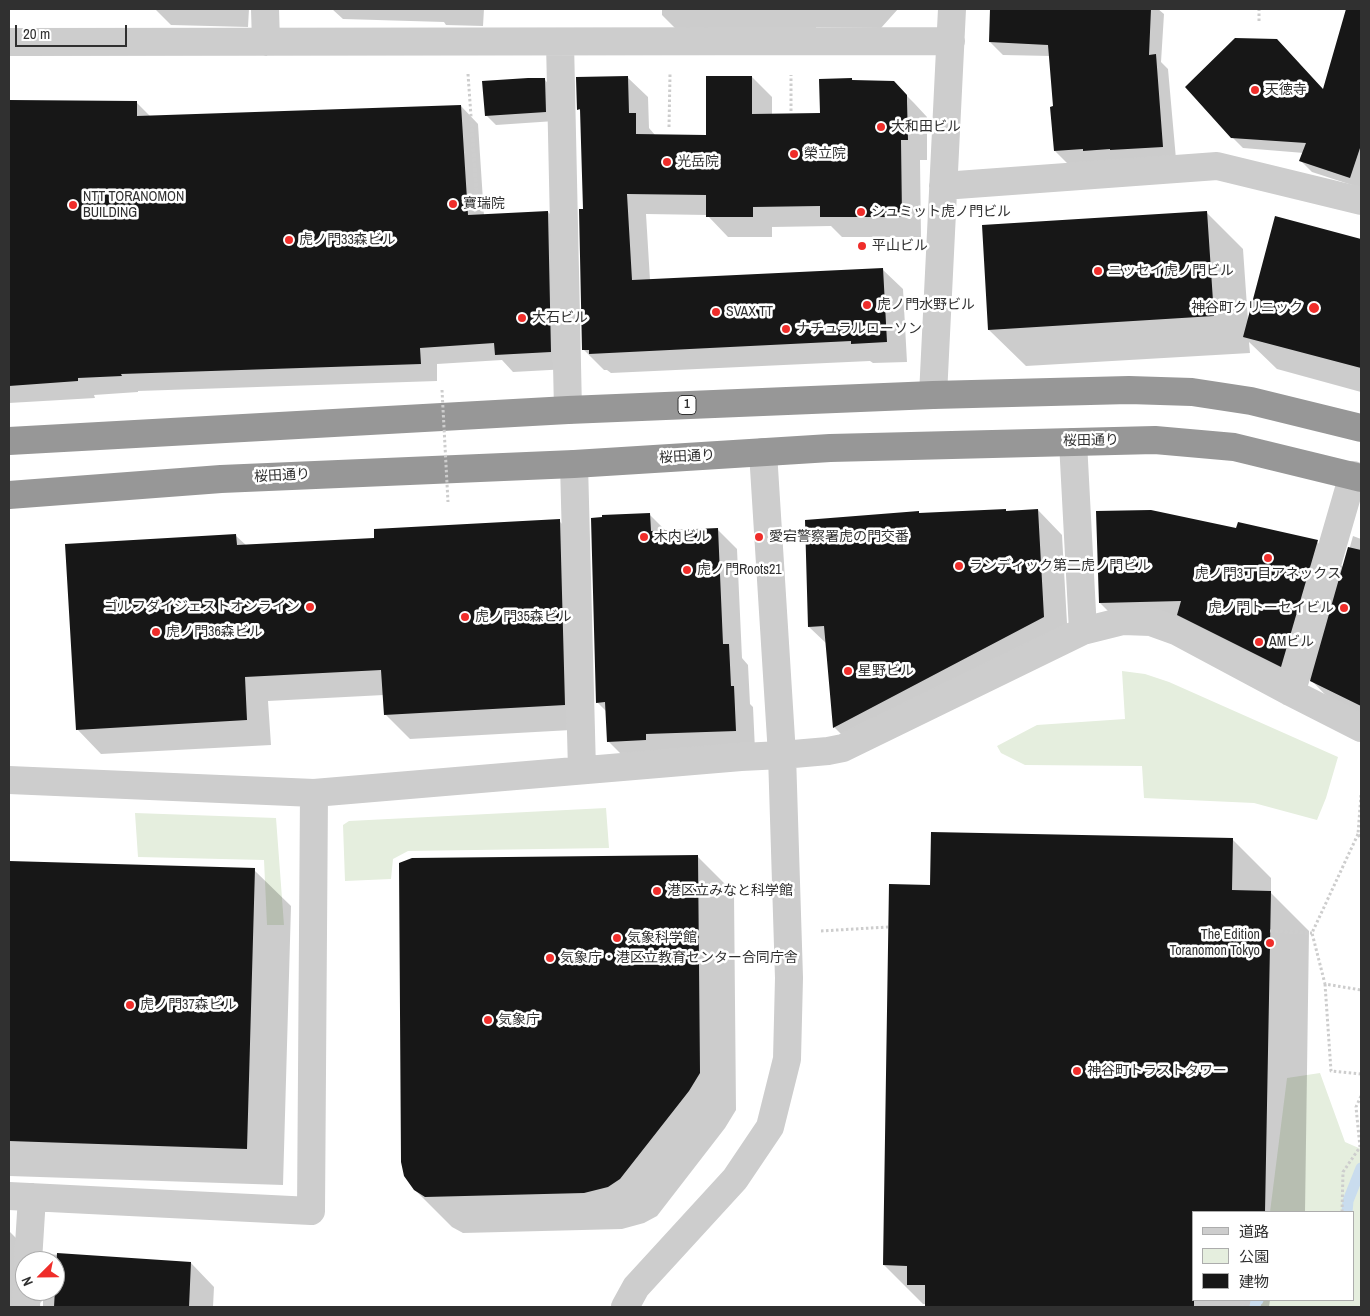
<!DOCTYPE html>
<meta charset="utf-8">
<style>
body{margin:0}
#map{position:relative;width:1370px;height:1316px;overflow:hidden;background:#fff;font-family:"Archivo Narrow","Noto Sans JP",sans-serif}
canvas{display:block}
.frame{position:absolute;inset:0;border:10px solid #303030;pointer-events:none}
.legend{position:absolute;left:1192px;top:1211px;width:162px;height:90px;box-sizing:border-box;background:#fff;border:1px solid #acacac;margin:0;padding:6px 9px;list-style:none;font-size:15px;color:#303030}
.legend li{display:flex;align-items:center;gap:10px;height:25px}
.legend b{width:25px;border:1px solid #acacac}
.north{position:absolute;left:15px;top:1251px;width:50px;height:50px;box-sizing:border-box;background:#fff;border:1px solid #acacac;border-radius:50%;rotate:247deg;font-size:14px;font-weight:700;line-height:20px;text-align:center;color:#303030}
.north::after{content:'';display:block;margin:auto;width:18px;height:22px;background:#ef2d2a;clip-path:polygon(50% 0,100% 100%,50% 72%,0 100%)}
.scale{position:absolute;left:15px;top:25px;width:112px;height:22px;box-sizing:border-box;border:2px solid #303030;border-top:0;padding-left:6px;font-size:15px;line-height:18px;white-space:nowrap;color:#303030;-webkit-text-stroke:4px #fff;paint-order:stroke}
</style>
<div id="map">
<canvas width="1370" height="1316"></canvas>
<div class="frame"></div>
<ul class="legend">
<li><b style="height:6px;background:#cdcdcd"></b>道路</li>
<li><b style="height:14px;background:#e5eede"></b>公園</li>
<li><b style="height:14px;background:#171717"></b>建物</li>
</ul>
<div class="north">N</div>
<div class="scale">20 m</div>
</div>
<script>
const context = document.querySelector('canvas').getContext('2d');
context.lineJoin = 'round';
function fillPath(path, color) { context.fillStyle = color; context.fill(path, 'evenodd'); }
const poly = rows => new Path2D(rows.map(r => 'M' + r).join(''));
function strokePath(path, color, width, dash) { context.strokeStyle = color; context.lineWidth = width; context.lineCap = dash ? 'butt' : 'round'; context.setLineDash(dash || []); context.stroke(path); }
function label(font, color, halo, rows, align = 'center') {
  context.font = font + ' "Archivo Narrow","Noto Sans JP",sans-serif'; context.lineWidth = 5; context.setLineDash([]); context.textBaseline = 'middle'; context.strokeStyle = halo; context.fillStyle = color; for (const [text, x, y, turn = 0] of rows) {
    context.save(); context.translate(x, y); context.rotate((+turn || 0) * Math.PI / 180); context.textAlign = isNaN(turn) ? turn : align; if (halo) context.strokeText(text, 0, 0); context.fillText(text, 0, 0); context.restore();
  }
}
const green = poly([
 [1122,671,1145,674,1169,682,1338,757,1326,798,1317,820,1254,803,1144,798,1142,766,1025,765,1001,753,997,746,1037,725,1125,719],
 [606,808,609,848,408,851,393,859,391,879,345,881,343,825,349,821],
 [135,813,276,818,284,925,267,925,264,860,138,857],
 [1320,1073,1345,1142,1361,1149,1361,1307,1258,1307,1259,1300,1354,1300,1354,1212,1270,1212,1287,1078]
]);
const shadow = poly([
 [155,9,249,9,248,27,171,25],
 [332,9,484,9,483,26,446,25,444,22,343,19],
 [662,9,898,9,881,28,816,27,816,29,677,30,662,15],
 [992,9,1158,9,1164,14,1161,62,1168,69,1176,159,1068,164,1055,151,1055,108,1051,56,1003,55,990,42],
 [1347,9,1361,9,1361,188,1312,172,1301,161,1304,153,1243,148,1232,137,1324,91],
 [627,77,648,97,649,128,655,135,707,136,752,77,772,97,772,115,821,114,852,79,853,81,893,82,914,103,927,117,927,160,920,160,921,237,842,237,831,226,772,227,772,237,728,237,707,215,646,214,650,280,882,269,903,289,907,362,873,363,870,361,611,373,607,370,604,370,584,350,584,210,582,112,578,109],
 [545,80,554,90,555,121,496,125,486,115],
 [9,101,136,102,151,117,461,106,478,124,484,216,548,212,565,229,568,369,513,372,502,360,437,364,437,381,138,391,138,392,94,395,95,398,9,403],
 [1206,212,1243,249,1248,321,1276,217,1361,240,1361,392,1277,369,1249,342,1250,353,1026,366,989,330],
 [1038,510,1062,535,1068,641,858,751,834,727,827,644,809,627,918,512,920,514],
 [650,515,667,532,717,529,737,549,742,658,748,665,750,704,753,707,755,750,628,761,608,741,607,712,597,702],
 [559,521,584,545,589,729,410,739,385,714,384,695,268,701,271,745,101,754,77,729,236,536,246,545,375,539],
 [1237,530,1317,542,1344,568,1353,536,1361,539,1361,721,1342,712,1310,679,1306,692,1204,640,1125,628,1100,603],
 [1232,839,1271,878,1271,893,1309,931,1305,1212,1194,1212,1194,1300,1270,1300,1269,1307,926,1307,926,1304,923,1304,884,1265,931,886],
 [698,857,734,893,736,1110,725,1128,657,1216,644,1223,622,1229,463,1233,452,1227,415,1190],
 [9,862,254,870,291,906,283,1185,9,1176],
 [9,1231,29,1251,25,1261,25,1291,38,1291,44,1296,44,1291,55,1291,55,1261,44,1261,45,1254,191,1263,214,1287,213,1307,43,1307,43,1300,36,1307,9,1307]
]);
const stream = poly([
 [1347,1212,1348,1201,1361,1168],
 [1255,1307,1256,1301,1258,1300]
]);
const building = poly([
 [990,9,1151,9,1149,55,1156,54,1163,147,1110,150,1110,149,1083,151,1083,149,1054,151,1050,107,1053,106,1048,45,989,42],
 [1346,9,1361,9,1361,145,1350,178,1299,161,1306,143,1231,138,1185,87,1235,38,1277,39,1323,89],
 [628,76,629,113,636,113,636,134,706,135,706,76,752,76,752,114,820,113,819,79,852,78,852,80,894,81,907,95,907,101,908,140,901,140,902,217,820,217,820,206,753,207,753,217,706,217,706,195,627,194,632,280,883,268,887,342,851,344,851,341,589,354,589,350,582,350,579,209,583,209,580,109,577,110,576,77],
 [528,78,545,78,546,112,485,116,482,81],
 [9,100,137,101,137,116,461,105,468,215,548,211,551,352,495,355,494,343,420,348,421,364,121,374,122,376,78,378,78,381,9,386],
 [1207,211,1214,316,988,330,982,225],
 [1275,216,1361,239,1361,368,1243,337],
 [1006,509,1006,511,1038,509,1044,617,833,728,824,626,808,627,805,520,919,511,919,513],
 [1151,510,1236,528,1238,522,1318,540,1281,667,1177,615,1181,601,1099,603,1096,511],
 [650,513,651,531,718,528,723,644,729,644,731,686,734,686,736,731,646,734,646,740,607,742,605,702,596,703,591,518,602,517,602,515],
 [560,519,565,705,384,715,381,670,245,677,247,720,76,730,65,544,236,534,237,545,374,538,374,529],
 [1348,547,1361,550,1361,706,1310,681],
 [931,832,1233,838,1232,890,1271,891,1265,1212,1194,1212,1194,1307,925,1307,925,1285,907,1285,907,1266,883,1265,889,884,930,885],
 [698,855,700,1073,689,1091,620,1179,608,1187,584,1193,425,1197,414,1190,404,1176,401,1162,399,863,412,858],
 [9,861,255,868,247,1149,9,1141],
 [57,1253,191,1262,189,1307,54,1307]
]);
const path = poly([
 [1259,21,1259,9],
 [468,74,477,201],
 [791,111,791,75],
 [669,127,670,74],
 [1361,795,1358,834,1361,839],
 [1358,834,1312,933,1325,984,1361,990],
 [821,931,888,927],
 [1270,931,1312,933],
 [1325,984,1331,1071,1361,1074],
 [1342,1212,1343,1172,1360,1147,1356,1107,1361,1096],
 [1242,1307,1243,1300]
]);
const minor = poly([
 [265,9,266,42],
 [9,42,951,41],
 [560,42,568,410],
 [943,186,1217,166,1361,201],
 [933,395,952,9],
 [1073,442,1083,631],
 [574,464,582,770],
 [1290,692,1353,475],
 [9,780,314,793,741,757,782,755,828,751,843,748,1083,631,1123,621,1151,622,1176,631,1290,692,1361,728],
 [9,1196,311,1211,314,793],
 [28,1261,32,1197],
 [26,1307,27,1291],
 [625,1307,636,1287,735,1179,770,1127,787,1059,789,978,782,755,763,452]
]);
const highway = poly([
 [9,441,568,410,933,395,1129,390,1192,392,1251,401,1361,428],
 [9,495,221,479,574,464,830,448,1155,440,1234,447,1361,478]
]);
const pathBridge = poly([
 [442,390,448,502]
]);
const markers = [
 [1255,90,5,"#ef2d2a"],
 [881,127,5,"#ef2d2a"],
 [794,154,5,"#ef2d2a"],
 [667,162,5,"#ef2d2a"],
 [453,204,5,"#ef2d2a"],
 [73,205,5,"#ef2d2a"],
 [861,212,5,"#ef2d2a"],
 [289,240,5,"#ef2d2a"],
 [862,246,5,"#ef2d2a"],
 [1098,271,5,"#ef2d2a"],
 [867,305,5,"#ef2d2a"],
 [1314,308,6,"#ef2d2a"],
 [716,312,5,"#ef2d2a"],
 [522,318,5,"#ef2d2a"],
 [786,329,5,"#ef2d2a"],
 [644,537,5,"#ef2d2a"],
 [759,537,5,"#ef2d2a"],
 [1268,558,5,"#ef2d2a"],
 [959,566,5,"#ef2d2a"],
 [687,570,5,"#ef2d2a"],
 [310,607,5,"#ef2d2a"],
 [1344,608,5,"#ef2d2a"],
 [465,617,5,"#ef2d2a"],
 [156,632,5,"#ef2d2a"],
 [1259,642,5,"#ef2d2a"],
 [848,671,5,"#ef2d2a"],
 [657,891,5,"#ef2d2a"],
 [617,938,5,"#ef2d2a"],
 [1270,943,5,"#ef2d2a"],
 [550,958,5,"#ef2d2a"],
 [130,1005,5,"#ef2d2a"],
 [488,1020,5,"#ef2d2a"],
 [1077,1071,5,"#ef2d2a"]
];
const shields = [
 [687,405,18]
];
const shieldNames = [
 ["1",687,405]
];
const poiNames = [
 ["天徳寺",1265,90],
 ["大和田ビル",891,127],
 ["榮立院",804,154],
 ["光岳院",677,162],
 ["NTT TORANOMON",83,197],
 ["BUILDING",83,213],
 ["寶瑞院",463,204],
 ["シュミット虎ノ門ビル",871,212],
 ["虎ノ門33森ビル",299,240],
 ["平山ビル",872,246],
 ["ニッセイ虎ノ門ビル",1108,271],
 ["虎ノ門水野ビル",877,305],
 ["神谷町クリニック",1303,308,"right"],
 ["SVAX TT",726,312],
 ["大石ビル",532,318],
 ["ナチュラルローソン",796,329],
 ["木内ビル",654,537],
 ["愛宕警察署虎の門交番",769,537],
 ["ランディック第二虎ノ門ビル",969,566],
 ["虎ノ門Roots21",697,570],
 ["虎ノ門3丁目アネックス",1268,574,"center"],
 ["ゴルフダイジェストオンライン",300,607,"right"],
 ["虎ノ門トーセイビル",1334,608,"right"],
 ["虎ノ門35森ビル",475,617],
 ["虎ノ門36森ビル",166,632],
 ["AMビル",1269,642],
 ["星野ビル",858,671],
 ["港区立みなと科学館",667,891],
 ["The Edition",1260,935,"right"],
 ["Toranomon Tokyo",1260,951,"right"],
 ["気象科学館",627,938],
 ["気象庁・港区立教育センター合同庁舎",560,958],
 ["虎ノ門37森ビル",140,1005],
 ["気象庁",498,1020],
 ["神谷町トラストタワー",1087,1071]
];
const streetNames = [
 ["桜田通り",1091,441,-1],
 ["桜田通り",687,457,-3],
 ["桜田通り",282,476,-3]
];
fillPath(green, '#e5eede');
fillPath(shadow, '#0003');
strokePath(stream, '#c9dcee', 11);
fillPath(building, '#171717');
strokePath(path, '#cdcdcd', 3, [2.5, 2.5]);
strokePath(minor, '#cdcdcd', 28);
strokePath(highway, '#979797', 28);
strokePath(pathBridge, '#cdcdcd', 3, [2.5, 2.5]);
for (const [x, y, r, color] of markers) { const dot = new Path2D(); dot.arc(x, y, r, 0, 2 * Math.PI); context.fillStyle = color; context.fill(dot); strokePath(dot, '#fff', 2); }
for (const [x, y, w] of shields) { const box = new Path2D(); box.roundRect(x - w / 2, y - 9.5, w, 19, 4); context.fillStyle = '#fff'; context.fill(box); strokePath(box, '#303030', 1); }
label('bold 12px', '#303030', null, shieldNames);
label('14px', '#303030', '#fff', poiNames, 'left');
label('14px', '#303030', '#fff', streetNames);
</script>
